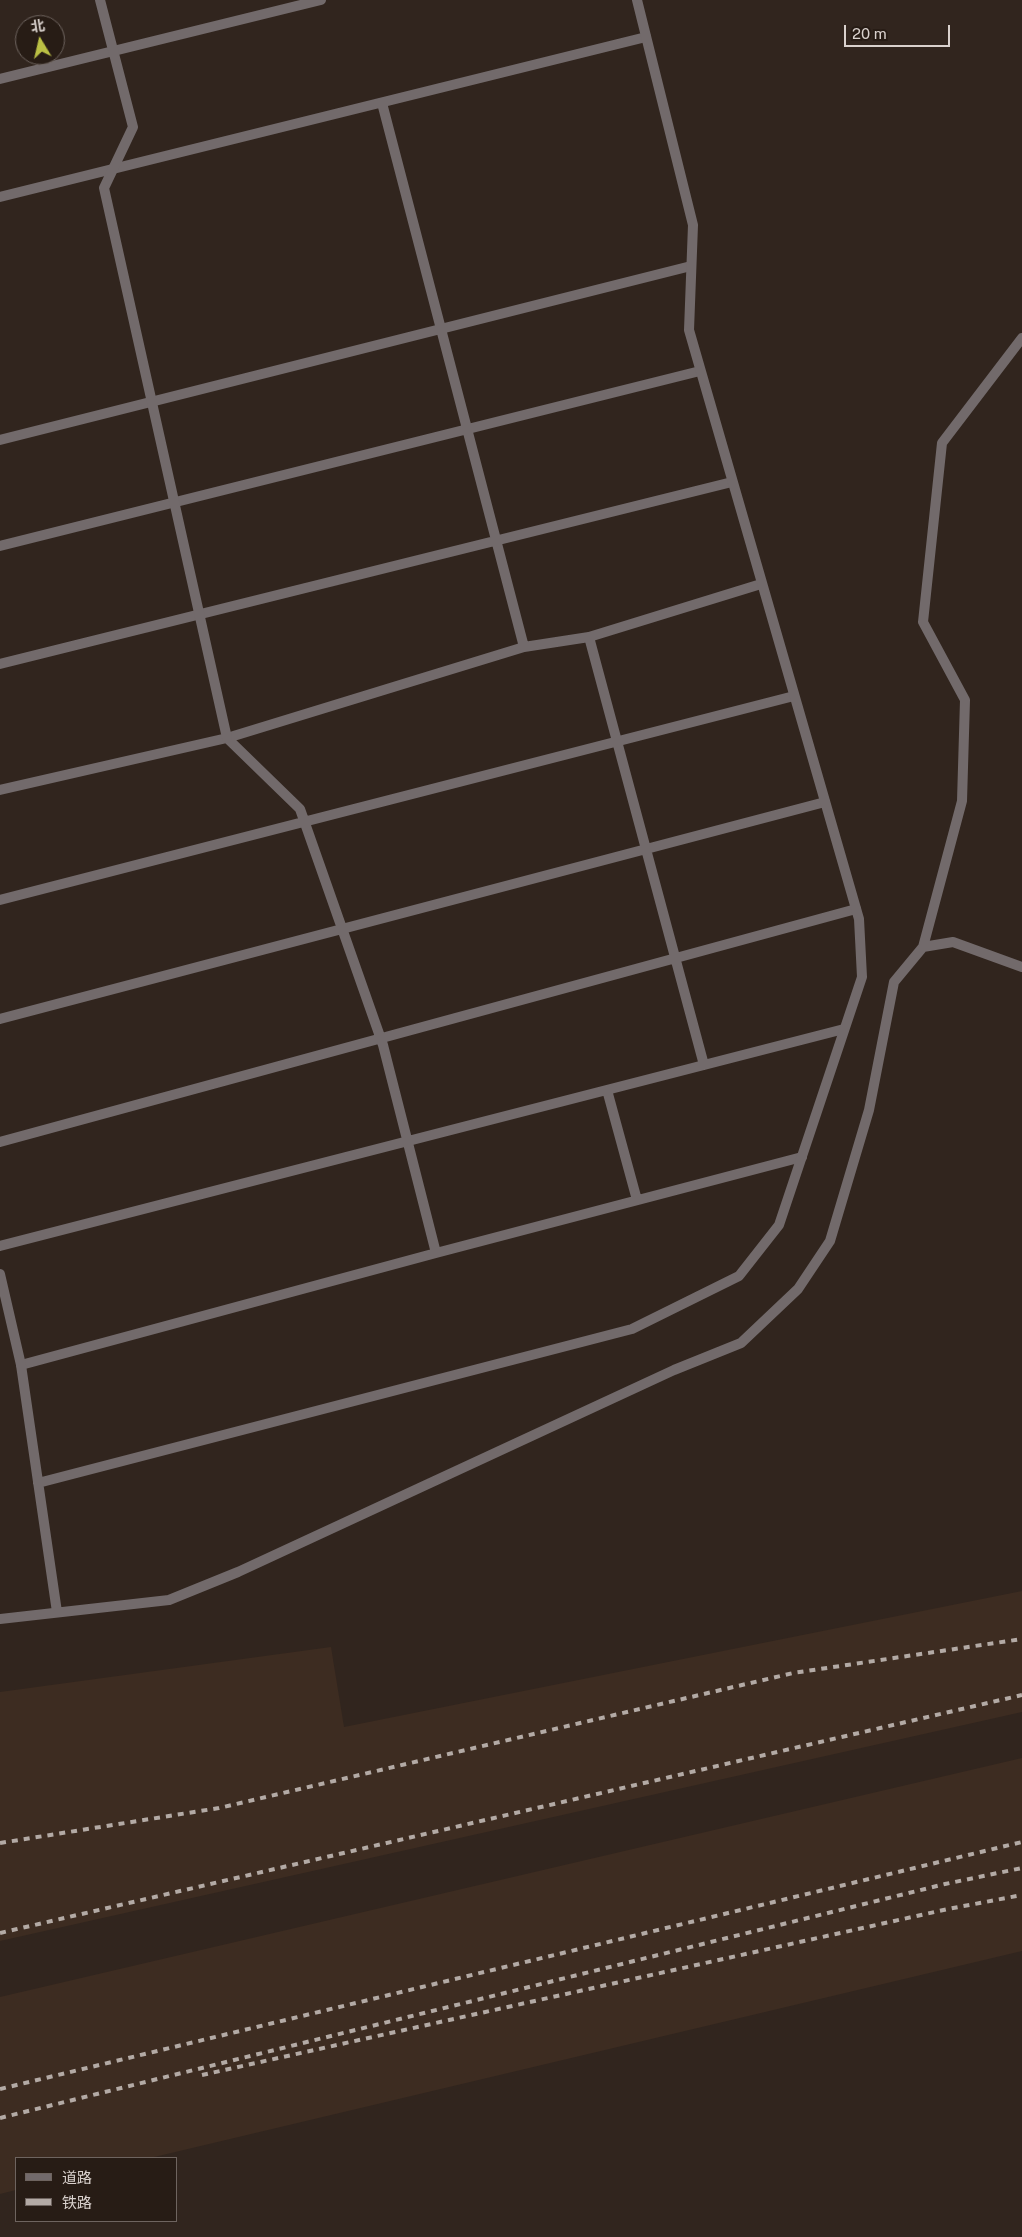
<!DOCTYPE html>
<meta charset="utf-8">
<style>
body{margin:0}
#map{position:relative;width:1022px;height:2237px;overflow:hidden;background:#31251e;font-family:"Public Sans","Noto Sans SC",sans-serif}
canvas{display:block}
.legend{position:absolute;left:15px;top:2157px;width:162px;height:65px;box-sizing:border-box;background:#271c15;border:1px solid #6e645f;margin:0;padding:6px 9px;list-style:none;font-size:15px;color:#d9d1cd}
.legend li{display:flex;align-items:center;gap:10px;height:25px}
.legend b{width:25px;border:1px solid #6e645f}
.north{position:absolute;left:15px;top:15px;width:50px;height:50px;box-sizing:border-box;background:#271c15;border:1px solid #6e645f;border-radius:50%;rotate:351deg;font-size:14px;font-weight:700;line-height:20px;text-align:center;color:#d9d1cd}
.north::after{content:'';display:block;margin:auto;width:18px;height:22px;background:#bbc044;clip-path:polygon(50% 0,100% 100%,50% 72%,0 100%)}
.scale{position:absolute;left:844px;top:25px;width:106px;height:22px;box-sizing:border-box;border:2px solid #d9d1cd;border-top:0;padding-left:6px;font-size:15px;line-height:18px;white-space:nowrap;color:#d9d1cd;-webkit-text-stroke:4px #271c15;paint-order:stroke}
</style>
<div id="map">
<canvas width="1022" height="2237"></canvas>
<ul class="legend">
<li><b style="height:6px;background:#726a6b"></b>道路</li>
<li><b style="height:6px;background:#b3aaa5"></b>铁路</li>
</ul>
<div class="north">北</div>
<div class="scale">20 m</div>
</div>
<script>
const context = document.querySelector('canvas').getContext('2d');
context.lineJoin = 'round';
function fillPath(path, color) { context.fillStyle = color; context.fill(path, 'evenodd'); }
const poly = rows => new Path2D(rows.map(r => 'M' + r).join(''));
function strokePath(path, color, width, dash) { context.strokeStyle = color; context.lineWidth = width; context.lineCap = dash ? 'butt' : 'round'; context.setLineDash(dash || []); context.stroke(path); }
const built = poly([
 [1022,1591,1022,1712,0,1941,0,1692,331,1647,344,1727],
 [1022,1758,1022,1951,150,2158,16,2158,16,2190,0,2194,0,1997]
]);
const service = poly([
 [0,79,321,0],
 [0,197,646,37],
 [0,440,691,266],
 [0,546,700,371],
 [589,637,704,1065],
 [524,647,589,637,761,584],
 [0,664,732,482],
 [0,790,227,738,524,647,382,103],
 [0,900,794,696],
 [0,1019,825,802],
 [607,1090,637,1200],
 [0,1142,856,909],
 [0,1246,844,1029],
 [436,1253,802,1157],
 [21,1365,436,1253,383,1045,300,809,227,738]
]);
const minor = poly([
 [100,0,133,127,104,188,227,738],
 [923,947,962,801,965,700,923,622,942,443,1022,338],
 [0,1274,21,1365,57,1612],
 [38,1483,632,1329,739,1276,779,1225,862,977,859,919,689,330,693,225,637,0],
 [0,1619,169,1600,238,1572,674,1370,741,1343,798,1289,830,1241,869,1110,894,982,923,947,953,942,1022,967]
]);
const rail = poly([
 [0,1843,219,1808,793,1673,1022,1639],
 [0,1933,1022,1695],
 [202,2075,948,1909,1022,1895],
 [0,2089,1022,1842],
 [0,2118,945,1884,1022,1868]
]);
fillPath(built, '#3d2c21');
strokePath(service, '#726a6b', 10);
strokePath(minor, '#726a6b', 10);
strokePath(rail, '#b3aaa5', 4, [6, 6]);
</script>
